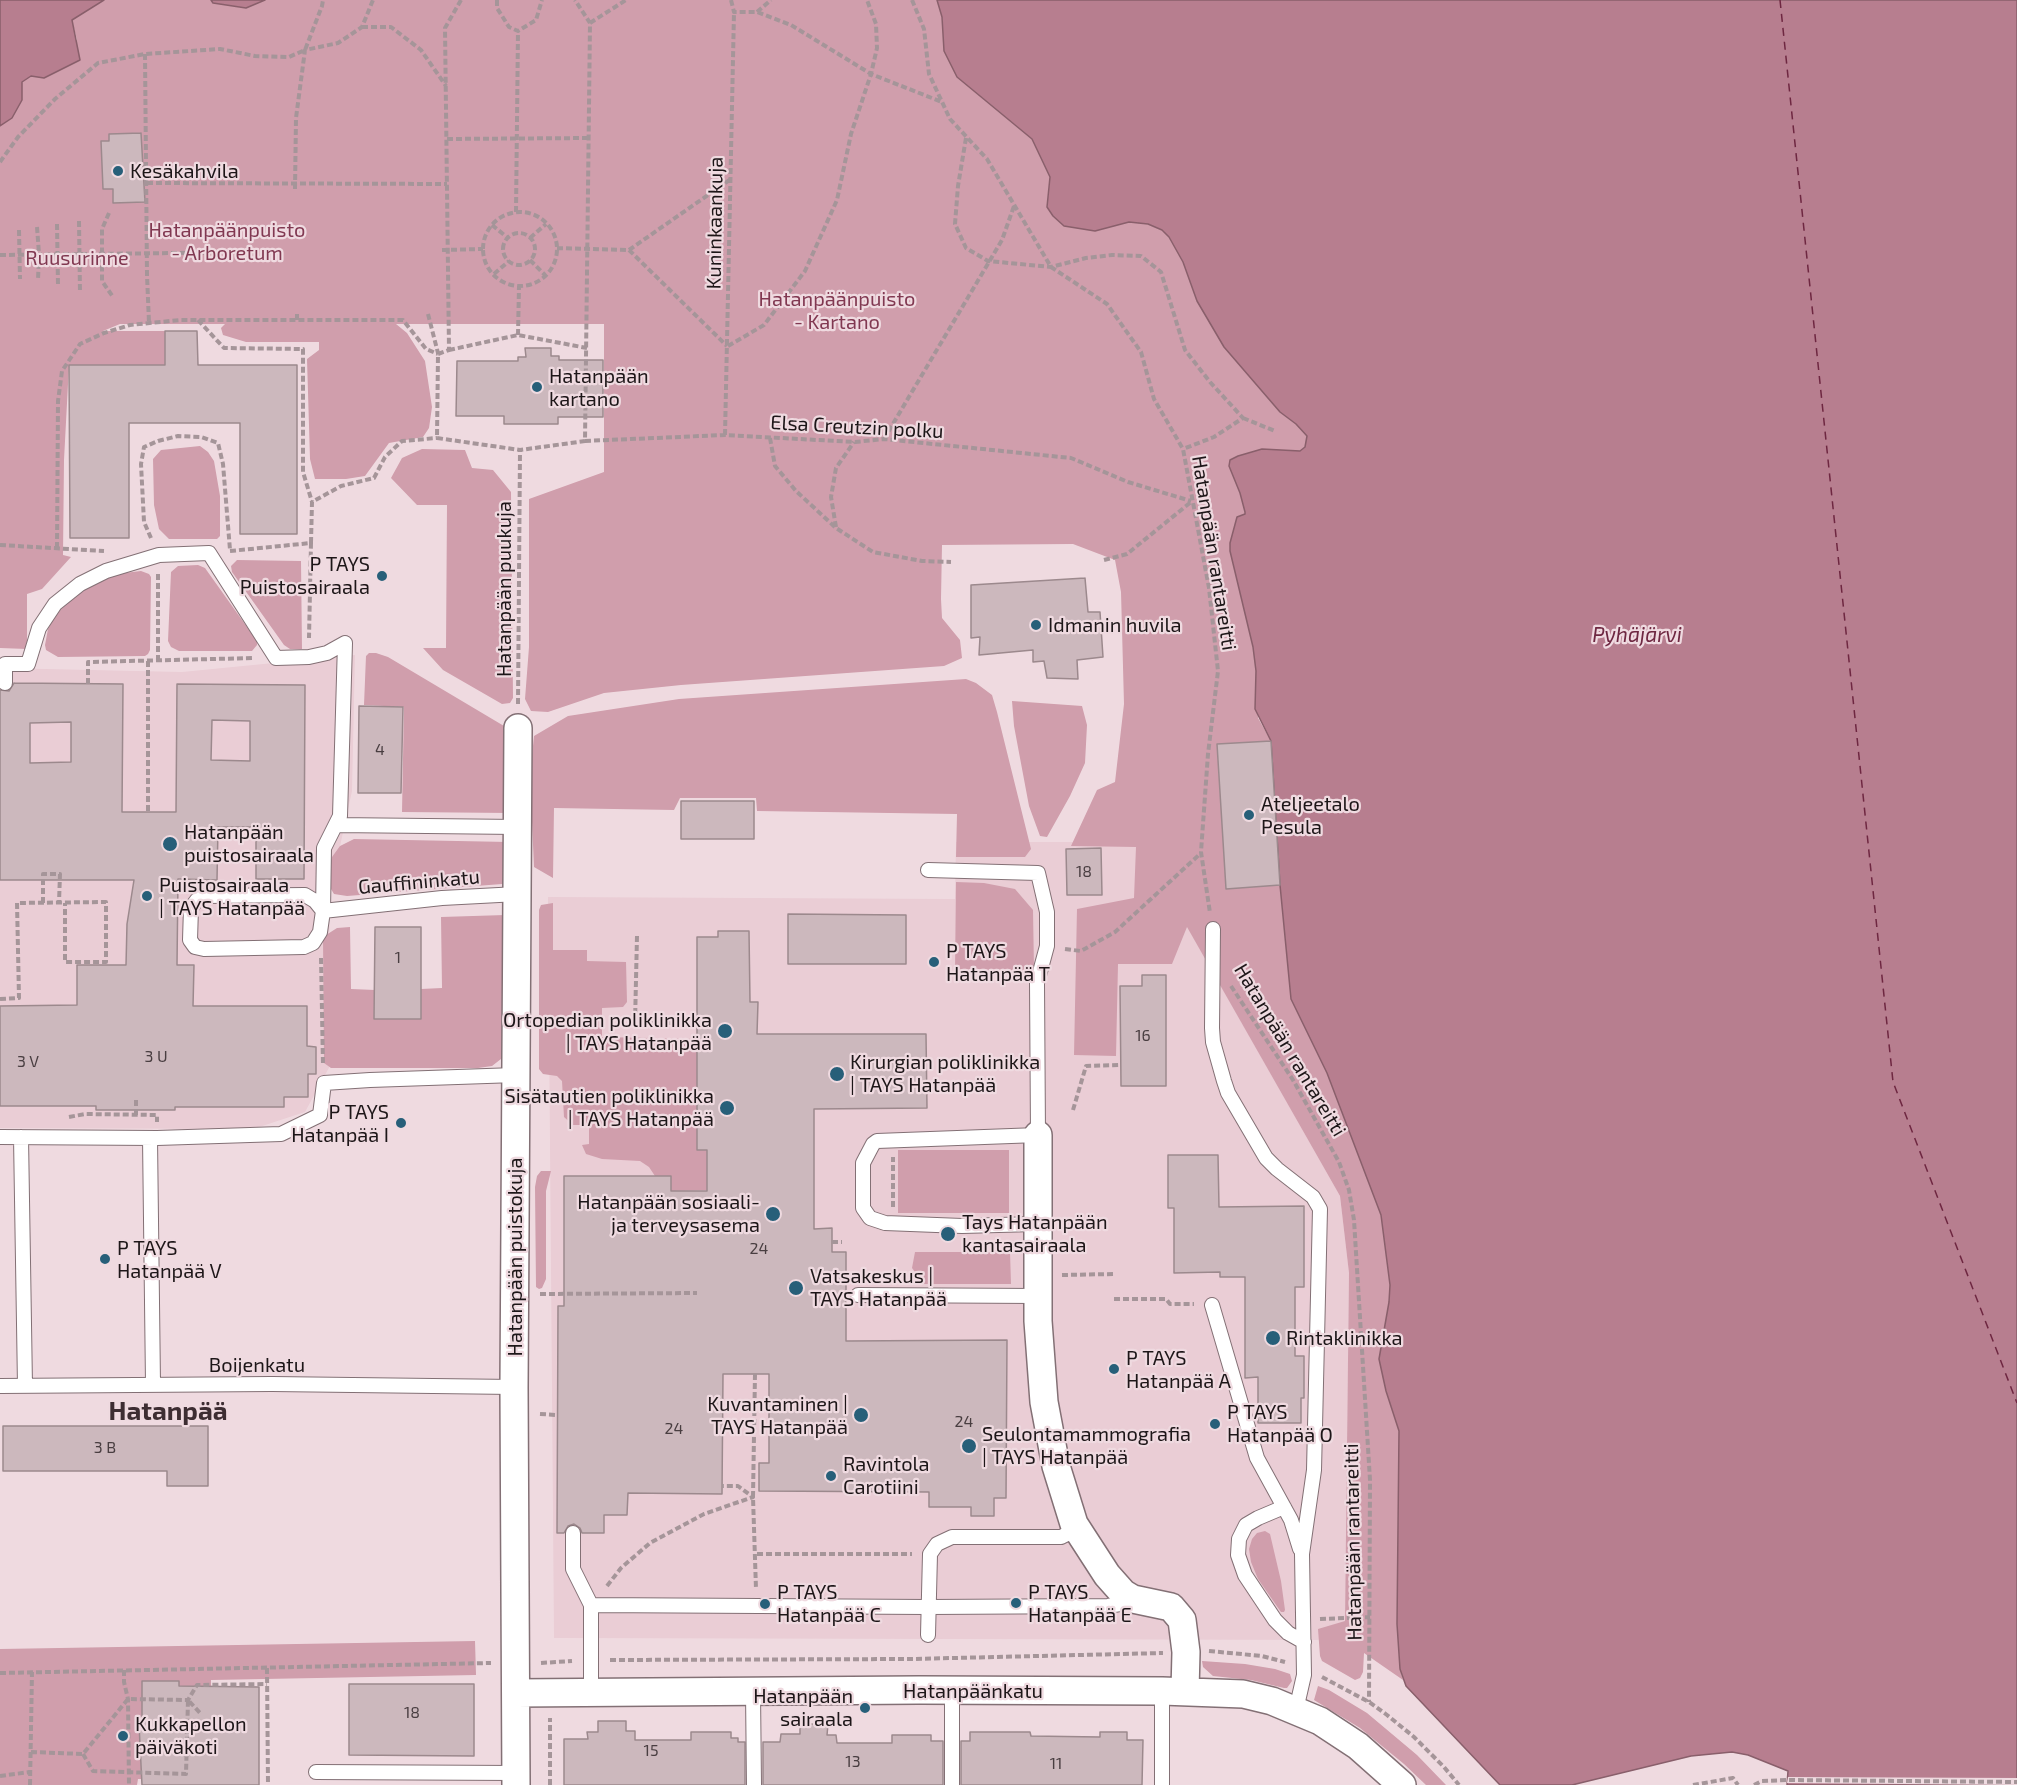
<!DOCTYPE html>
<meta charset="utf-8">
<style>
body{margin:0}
canvas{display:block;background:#efdae0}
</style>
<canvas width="2017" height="1785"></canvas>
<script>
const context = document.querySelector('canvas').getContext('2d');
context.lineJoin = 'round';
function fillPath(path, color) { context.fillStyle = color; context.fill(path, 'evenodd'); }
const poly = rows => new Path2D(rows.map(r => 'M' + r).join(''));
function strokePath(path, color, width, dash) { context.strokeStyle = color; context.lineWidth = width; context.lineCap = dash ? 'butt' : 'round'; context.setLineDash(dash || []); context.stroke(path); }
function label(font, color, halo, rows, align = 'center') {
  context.font = font + ' "Exo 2",sans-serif'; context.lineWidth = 4.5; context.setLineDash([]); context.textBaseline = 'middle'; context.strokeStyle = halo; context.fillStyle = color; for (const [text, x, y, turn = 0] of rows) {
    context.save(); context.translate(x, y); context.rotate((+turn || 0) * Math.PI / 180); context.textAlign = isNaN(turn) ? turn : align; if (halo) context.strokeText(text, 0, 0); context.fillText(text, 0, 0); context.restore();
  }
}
const built = poly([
 [355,655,352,791,329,897,331,1064,305,1112,253,1129,0,1128,0,668,182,672],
 [956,842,1172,842,1175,905,1340,1196,1349,1273,1345,1640,554,1638,548,897,955,899]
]);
const green = poly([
 [104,0,211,0,213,3,245,8,265,0,937,0,942,17,945,51,957,77,1032,139,1050,177,1047,207,1081,228,1095,231,1129,222,1148,224,1162,230,1169,237,1183,262,1197,301,1224,347,1280,412,1296,424,1307,436,1305,447,1300,451,1229,466,1240,493,1245,512,1245,514,1239,516,1230,543,1230,551,1253,647,1256,671,1258,718,1271,741,1280,885,1291,999,1327,1073,1381,1215,1390,1285,1389,1302,1379,1359,1386,1391,1399,1431,1400,1446,1397,1585,1400,1669,1403,1680,1364,1653,1363,1672,1360,1678,1355,1680,1322,1661,1320,1656,1318,1629,1345,1621,1349,1273,1340,1196,1187,927,1172,964,1118,964,1116,1056,1074,1055,1077,909,1134,898,1136,847,1071,846,1097,790,1115,782,1124,704,1121,592,1115,560,1073,544,942,545,941,599,942,618,960,640,962,658,944,666,681,685,604,693,548,712,531,711,525,699,529,647,529,499,604,472,604,324,396,324,407,333,425,361,432,407,429,428,423,437,389,443,365,476,346,479,315,479,310,459,307,359,319,350,319,342,246,342,223,335,221,328,225,324,120,324,103,331,165,331,165,365,69,365,64,460,63,555,71,557,42,589,27,594,27,649,0,648,0,126,12,118,22,82,77,40,72,20],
 [200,446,208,452,214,461,220,496,220,536,217,539,169,539,159,529,154,505,153,459,161,450],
 [422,449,465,450,472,468,493,470,511,492,513,698,510,703,502,704,443,670,423,648,446,648,447,505,417,505,391,478,402,458],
 [237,560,301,561,302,649,290,649,284,645,232,572,231,566],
 [198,565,205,568,257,641,257,645,252,651,179,651,171,647,168,641,171,572,178,566],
 [141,571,149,574,151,577,150,650,148,654,145,656,58,657,46,650,45,645,48,629,55,615,70,601,91,585,116,574],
 [369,653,376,653,388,657,504,726,510,734,510,813,402,812,404,707,364,705,366,656],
 [966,679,976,683,992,695,997,712,1031,849,1025,857,956,857,957,814,757,811,756,798,680,798,674,810,554,808,553,878,534,867,530,776,534,736,568,716,679,699],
 [1012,701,1082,706,1087,725,1085,763,1070,796,1047,837,1040,836,1029,806,1014,726],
 [354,839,509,842,507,879,502,884,347,896,334,894,328,884,328,870,332,857,340,846],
 [956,882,984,883,1015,889,1033,910,1034,970,1023,972,955,971],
 [553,903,553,950,587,950,587,961,626,962,627,1002,623,1007,602,1008,602,1037,697,1039,697,1149,707,1150,707,1190,671,1191,655,1176,649,1167,640,1161,602,1159,586,1154,582,1145,589,1144,589,1125,573,1125,564,1117,562,1081,557,1076,543,1074,539,1069,539,910,541,905],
 [505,915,505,1052,501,1059,492,1066,478,1068,331,1068,324,1063,323,937,337,928,350,927,351,989,375,990,374,1019,420,1019,421,989,442,988,441,917],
 [898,1150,1009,1150,1009,1213,898,1213],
 [541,1171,551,1171,546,1191,546,1279,542,1288,539,1289,536,1287,535,1187,537,1176],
 [915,1252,1010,1252,1011,1284,920,1284,918,1276,912,1268],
 [1265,1531,1270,1534,1281,1581,1285,1610,1284,1612,1281,1612,1258,1579,1251,1562,1249,1549,1252,1539,1257,1533],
 [475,1641,476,1675,211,1680,211,1687,184,1780,138,1779,137,1785,0,1785,0,1649],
 [1202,1661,1245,1664,1275,1669,1290,1674,1292,1681,1287,1688,1284,1688,1251,1680,1213,1676,1203,1667],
 [1318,1686,1329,1690,1367,1713,1417,1755,1446,1785,1426,1785,1404,1764,1360,1728,1314,1700]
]);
const water = poly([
 [0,0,104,0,72,20,80,60,44,78,31,76,22,82,22,100,12,118,0,126,0,0],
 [211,0,265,0,246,8,213,3,211,0],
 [937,0,2017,0,2017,1785,1787,1785,1788,1771,1748,1755,1732,1752,1691,1756,1572,1785,1500,1785,1406,1686,1400,1669,1397,1624,1399,1431,1386,1391,1379,1359,1389,1302,1390,1285,1381,1215,1327,1073,1291,999,1280,885,1271,741,1255,709,1256,671,1253,647,1230,551,1230,543,1237,517,1245,514,1245,512,1240,493,1229,466,1230,460,1238,456,1262,449,1300,451,1305,447,1307,436,1296,424,1280,412,1224,347,1197,301,1183,262,1169,237,1162,230,1148,224,1129,222,1095,231,1064,226,1053,216,1047,207,1050,177,1032,139,957,77,944,51,942,17,937,0]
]);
const pier = poly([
 [1788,1777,2017,1778,2017,1785,1787,1783]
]);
const ferry = poly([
 [1780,0,1893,1082,2017,1403]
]);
const building = poly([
 [141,133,145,202,113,203,113,189,103,189,101,141,109,141,109,134,141,133],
 [165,331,197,331,198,365,297,365,297,534,240,534,240,423,129,423,129,538,70,538,69,365,165,365,165,331],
 [525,348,551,348,551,356,559,356,559,360,603,360,603,417,558,417,558,424,504,424,504,416,456,416,457,361,518,361,518,357,526,357,525,348],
 [1085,578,1088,612,1100,612,1103,657,1077,660,1078,679,1047,678,1044,661,1033,662,1033,650,979,655,980,637,971,638,971,585,1085,578],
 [14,683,123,684,122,812,176,812,177,684,305,685,304,879,256,879,256,827,218,827,217,880,178,879,177,965,194,965,193,1006,307,1006,307,1046,316,1047,316,1074,308,1074,308,1097,284,1097,284,1107,175,1107,175,1110,96,1110,96,1106,0,1106,0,1006,77,1005,77,965,126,965,127,924,134,880,0,880,0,690,9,691,14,683],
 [212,720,250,721,250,761,211,760,212,720],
 [71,722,71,762,30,763,30,723,71,722],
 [359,706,403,707,401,793,358,793,359,706],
 [1271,741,1280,885,1226,889,1217,744,1271,741],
 [681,801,754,801,754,839,681,839,681,801],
 [1101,848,1102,895,1067,895,1066,849,1101,848],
 [788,914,906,915,906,964,788,964,788,914],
 [375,927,421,927,421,1019,374,1019,375,927],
 [718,931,749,931,750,1002,758,1002,757,1034,926,1034,927,1108,814,1109,814,1229,832,1228,832,1252,846,1252,846,1341,1007,1340,1006,1498,994,1498,994,1516,971,1516,971,1507,929,1507,929,1492,759,1491,759,1463,769,1463,769,1374,723,1374,722,1494,628,1493,627,1515,604,1515,604,1533,582,1533,580,1528,574,1524,568,1526,564,1533,557,1533,558,1306,564,1306,564,1176,671,1176,671,1191,707,1191,707,1150,697,1150,697,937,718,937,718,931],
 [1142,975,1166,975,1166,1086,1121,1086,1120,986,1142,986,1142,975],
 [1168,1155,1218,1155,1219,1207,1304,1206,1304,1287,1295,1287,1295,1356,1304,1356,1304,1398,1301,1398,1301,1423,1258,1423,1258,1377,1245,1378,1245,1277,1220,1277,1220,1272,1174,1273,1174,1208,1168,1208,1168,1155],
 [3,1426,208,1426,208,1486,167,1486,167,1471,3,1471,3,1426],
 [142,1681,179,1681,179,1686,259,1687,259,1785,142,1785,139,1724,142,1724,142,1681],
 [349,1684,474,1684,474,1756,349,1755,349,1684],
 [598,1721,626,1721,626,1731,635,1731,635,1740,691,1740,691,1732,731,1732,731,1738,738,1738,738,1742,745,1742,745,1785,564,1785,564,1739,588,1739,587,1732,598,1732,598,1721],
 [800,1724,828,1724,827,1735,836,1735,837,1743,892,1743,892,1735,931,1735,931,1741,943,1741,943,1785,763,1785,763,1742,780,1742,781,1734,800,1734,800,1724],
 [970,1732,1030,1732,1031,1736,1100,1737,1100,1732,1127,1732,1127,1740,1143,1740,1142,1785,961,1785,961,1741,970,1741,970,1732]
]);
const path = poly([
 [461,0,445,28,449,350,438,354,437,438,520,450,585,441,590,23,575,0],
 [497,0,497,8,509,27,518,31,536,20,542,0],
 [731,0,734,12,757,12,791,25,871,74,942,102],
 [912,0,924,29,929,74,950,119,987,159,1051,267,1107,304,1141,352,1154,399,1183,449,1209,588,1218,671,1208,754,1201,852,1210,913],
 [757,12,771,0],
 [590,23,626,0],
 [362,27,391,27,421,50,446,86],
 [145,54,147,275,149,323],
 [966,138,958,186,955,224,966,248,988,261,1051,267,1086,258,1112,255,1141,256,1161,272,1185,350,1210,382,1243,418,1214,437,1183,449],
 [447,139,589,138],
 [0,162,18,137,55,99,98,63,145,54,220,49,255,56,289,57,305,50,322,6,323,0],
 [147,183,447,184],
 [295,189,296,118,305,50,338,43,362,27,373,0],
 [516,212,518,31],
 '483 249a37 37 0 1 1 74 0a37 37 0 1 1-74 0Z',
 [109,213,102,229,102,281,113,297],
 [79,221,80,293],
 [57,224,58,285],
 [492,225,508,238],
 [37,227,39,254,38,280],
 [19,230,20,279],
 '503 249a16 16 0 1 1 32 0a16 16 0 1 1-32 0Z',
 [530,238,546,224],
 [557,248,629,250,727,346],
 [442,250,483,249],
 [629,250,731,179],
 [0,255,262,252],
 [530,260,545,275],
 [494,274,509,261],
 [428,314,438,353],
 [198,320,224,348,303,349,303,472,312,502],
 [297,320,297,314],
 [518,335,519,286],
 [728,346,764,325,805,271,837,200,851,134,871,74,877,48,876,24,867,0],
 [449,350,518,335,587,348],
 [1243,418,1275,431],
 [725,435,734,12],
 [770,438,775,466,796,491,836,528,873,552,922,561,951,562],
 [884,439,1002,240,1014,206],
 [585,441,725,435,855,442,884,439,1071,458,1128,482,1191,501],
 [836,527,831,497,836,468,854,442],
 [151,538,144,522,141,464,144,447,158,441,178,436,201,437,218,443,223,464,230,550],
 [311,543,312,502,341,486,374,478,385,457,402,441,437,438],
 [0,545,104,551],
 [57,548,58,401,62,371,80,344,104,333,130,325,180,320,403,320,426,349,438,354],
 [230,551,311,543,309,638],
 [1104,560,1127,554,1191,502],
 [148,661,148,812],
 [158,661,158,574],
 [88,684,88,662,254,658],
 [518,704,520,450],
 [43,903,43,874,60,874,59,903],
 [637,936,635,1023,686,1023],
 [1065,949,1081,951,1115,932,1201,853],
 [321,958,323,1065],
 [1231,986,1293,1080,1339,1162,1349,1190,1354,1220,1370,1480,1369,1702],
 [0,999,19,998,17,903,106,902,106,962,65,962,65,903],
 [1073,1110,1086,1066,1119,1065],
 [136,1115,136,1100],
 [69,1117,85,1114,157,1115,157,1122],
 [893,1207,893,1157],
 [832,1242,842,1242],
 [1062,1275,1114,1274],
 [540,1294,697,1293],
 [1114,1299,1166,1299,1170,1304,1194,1304],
 [755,1374,753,1497,756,1589],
 [540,1414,557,1415],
 [757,1554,912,1554],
 [607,1586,621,1568,650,1543,704,1514,753,1497,738,1486,722,1486],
 [1320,1619,1370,1617],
 [1209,1651,1262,1656,1285,1662],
 [610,1660,911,1659,1163,1653],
 [541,1663,572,1661],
 [267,1668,268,1785],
 [124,1670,124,1682,128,1699,129,1785],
 [0,1673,491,1663],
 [1322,1677,1369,1702,1387,1715,1414,1737,1444,1767,1459,1785],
 [31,1752,83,1754,128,1699,188,1700,197,1685,267,1684],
 [83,1754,93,1771,186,1774,188,1700,201,1714],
 [0,1776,30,1772],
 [30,1785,32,1672],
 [550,1785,550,1718],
 [1693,1785,1733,1778,1738,1785],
 [1754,1785,1762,1781,1788,1780,2017,1782]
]);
const service = poly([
 [5,683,5,664,28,664,39,628,55,604,80,584,106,571,159,555,209,553,276,658,309,657,327,653,345,643,340,816,324,848,323,911,320,932,313,943,304,947,204,949,195,947,190,940,191,908,197,900,204,896,305,895,315,901,323,911],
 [336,825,518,827],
 [928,870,1038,873,1047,912,1047,946,1037,983,1038,1135,877,1141,873,1144,863,1163,863,1208,870,1218,885,1223,962,1226,1036,1224],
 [323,911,442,898,518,894],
 [1213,929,1212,1028,1213,1042,1224,1081,1228,1093,1266,1158,1277,1169,1313,1197,1320,1209,1314,1470,1302,1554,1304,1675,1296,1710],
 [0,1137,157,1138,281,1134,320,1115,324,1083,370,1080,516,1075],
 [21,1137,25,1386],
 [150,1138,153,1384],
 [858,1295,1037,1296],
 [1212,1305,1257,1458,1291,1520,1300,1549],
 [0,1386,272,1384,514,1387],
 [1284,1507,1258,1518,1246,1525,1239,1539,1238,1555,1245,1575,1275,1620,1288,1633,1304,1642],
 [573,1533,573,1569,591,1605],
 [928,1635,930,1554,937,1544,952,1537,1061,1537,1067,1534,1074,1524],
 [952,1690,952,1785],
 [1162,1691,1162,1785],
 [753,1692,754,1785],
 [591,1694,591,1605,928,1607,1108,1606,1126,1603,1133,1599],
 [316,1772,516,1773]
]);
const minor = poly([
 [1038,1135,1038,1321,1044,1402,1056,1466,1074,1524,1107,1575,1123,1593,1133,1599,1171,1607,1182,1620,1186,1652,1185,1691],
 [516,1693,919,1690,1162,1691,1243,1694,1272,1701,1320,1721,1358,1746,1402,1785],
 [516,1785,514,1387,518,728]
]);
const markers = [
 [118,171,6,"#275f79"],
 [537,387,6,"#275f79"],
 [382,576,6,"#275f79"],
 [1036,625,6,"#275f79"],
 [1249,815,6,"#275f79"],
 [170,844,8,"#275f79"],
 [147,896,6,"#275f79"],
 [934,962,6,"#275f79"],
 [725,1031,8,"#275f79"],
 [837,1074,8,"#275f79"],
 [727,1108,8,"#275f79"],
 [401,1123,6,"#275f79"],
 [773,1214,8,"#275f79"],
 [948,1234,8,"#275f79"],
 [105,1259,6,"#275f79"],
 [796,1288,8,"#275f79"],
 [1273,1338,8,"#275f79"],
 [1114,1369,6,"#275f79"],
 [861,1415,8,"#275f79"],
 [1215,1424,6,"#275f79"],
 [969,1446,8,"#275f79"],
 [831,1476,6,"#275f79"],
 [1016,1603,6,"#275f79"],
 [765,1604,6,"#275f79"],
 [865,1708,6,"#275f79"],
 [123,1736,6,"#275f79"]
];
const numberNames = [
 ["4",380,750],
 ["18",1084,872],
 ["1",398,958],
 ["16",1143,1036],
 ["3 U",156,1057],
 ["3 V",28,1062],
 ["24",759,1249],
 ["24",964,1422],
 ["24",674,1429],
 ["3 B",105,1448],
 ["18",412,1713],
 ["15",651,1751],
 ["13",853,1762],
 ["11",1056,1764]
];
const poiNames = [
 ["Kesäkahvila",130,171],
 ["Hatanpään",549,376],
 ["kartano",549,399],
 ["P TAYS",370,564,"right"],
 ["Puistosairaala",370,587,"right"],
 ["Idmanin huvila",1048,625],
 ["Ateljeetalo",1261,804],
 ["Pesula",1261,827],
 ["Hatanpään",184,832],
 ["puistosairaala",184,855],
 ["Puistosairaala",159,885],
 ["| TAYS Hatanpää",159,908],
 ["P TAYS",946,951],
 ["Hatanpää T",946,974],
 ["Ortopedian poliklinikka",712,1020,"right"],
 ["| TAYS Hatanpää",712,1043,"right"],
 ["Kirurgian poliklinikka",850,1062],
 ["| TAYS Hatanpää",850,1085],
 ["Sisätautien poliklinikka",714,1096,"right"],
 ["| TAYS Hatanpää",714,1119,"right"],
 ["P TAYS",389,1112,"right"],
 ["Hatanpää I",389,1135,"right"],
 ["Hatanpään sosiaali-",760,1202,"right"],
 ["ja terveysasema",760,1225,"right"],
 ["Tays Hatanpään",962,1222],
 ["kantasairaala",962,1245],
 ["P TAYS",117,1248],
 ["Hatanpää V",117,1271],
 ["Vatsakeskus |",810,1276],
 ["TAYS Hatanpää",810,1299],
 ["Rintaklinikka",1286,1338],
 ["P TAYS",1126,1358],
 ["Hatanpää A",1126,1381],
 ["Kuvantaminen |",848,1404,"right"],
 ["TAYS Hatanpää",848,1427,"right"],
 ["P TAYS",1227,1412],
 ["Hatanpää O",1227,1435],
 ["Seulontamammografia",982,1434],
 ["| TAYS Hatanpää",982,1457],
 ["Ravintola",843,1464],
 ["Carotiini",843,1487],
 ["P TAYS",777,1592],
 ["Hatanpää C",777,1615],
 ["P TAYS",1028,1592],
 ["Hatanpää E",1028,1615],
 ["Hatanpään",853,1696,"right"],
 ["sairaala",853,1719,"right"],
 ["Kukkapellon",135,1724],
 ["päiväkoti",135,1747]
];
const streetNames = [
 ["Kuninkaankuja",715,223,-89],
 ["Elsa Creutzin polku",857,427,3],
 ["Hatanpään rantareitti",1214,553,81],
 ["Hatanpään puukuja",504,589,-90],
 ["Gauffininkatu",419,882,-5],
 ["Hatanpään rantareitti",1290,1050,59],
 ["Hatanpään puistokuja",515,1257,-90],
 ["Boijenkatu",257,1365],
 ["Hatanpään rantareitti",1353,1542,-91],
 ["Hatanpäänkatu",973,1691]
];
const parkNames = [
 ["Hatanpäänpuisto",227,230],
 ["- Arboretum",227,253],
 ["Ruusurinne",77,258],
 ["Hatanpäänpuisto",837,299],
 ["- Kartano",837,322]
];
const waterNames = [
 ["Pyhäjärvi",1637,635]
];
const districtNames = [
 ["Hatanpää",168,1411]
];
fillPath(built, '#eacdd5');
fillPath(green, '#d09eac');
fillPath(water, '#b77e8f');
strokePath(water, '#895f6b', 1.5);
fillPath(pier, '#efdae0');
strokePath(ferry, '#6e2741', 1.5, [8, 6]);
fillPath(building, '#ccb8bd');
strokePath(building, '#9c898d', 1.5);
strokePath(service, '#837075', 16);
strokePath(minor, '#837075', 30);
strokePath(path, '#a59599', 4, [6, 3]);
strokePath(service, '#fff', 14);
strokePath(minor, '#fff', 27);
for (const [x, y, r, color] of markers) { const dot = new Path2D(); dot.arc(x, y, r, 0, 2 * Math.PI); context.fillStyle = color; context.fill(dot); strokePath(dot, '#efdae0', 2); }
label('16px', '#493e41', null, numberNames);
label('20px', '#1d1618', '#efdae0', poiNames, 'left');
label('20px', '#1d1618', '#efdae0', streetNames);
label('20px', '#813851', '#efdae0', parkNames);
label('italic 21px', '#6e2741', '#efdae0', waterNames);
label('bold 26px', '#3d2d32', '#efdae0', districtNames);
</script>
